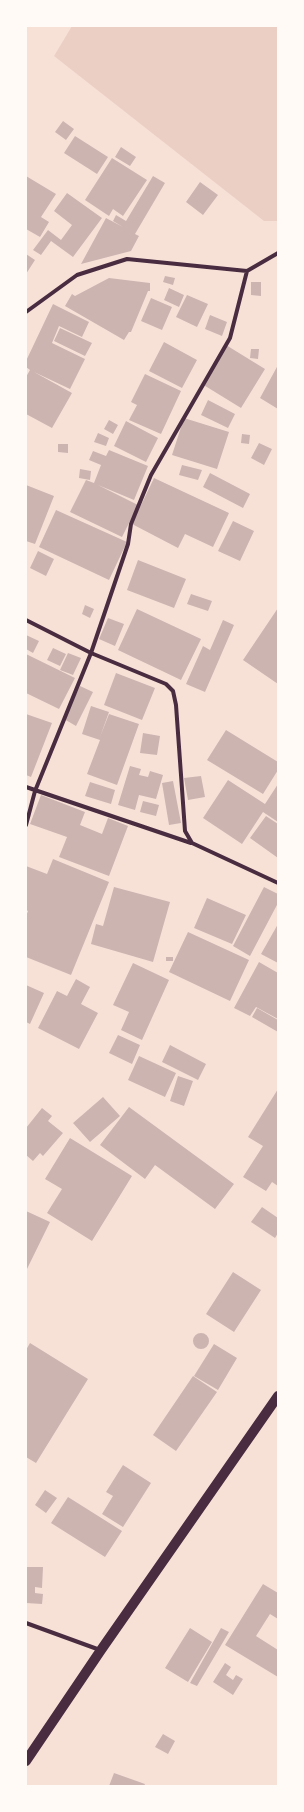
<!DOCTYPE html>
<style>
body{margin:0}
#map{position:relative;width:304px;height:1812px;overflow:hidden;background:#f7e1d7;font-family:Roboto,sans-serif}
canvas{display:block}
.frame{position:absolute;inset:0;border:27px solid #fffaf5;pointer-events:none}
</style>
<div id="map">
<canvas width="304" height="1812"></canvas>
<div class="frame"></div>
</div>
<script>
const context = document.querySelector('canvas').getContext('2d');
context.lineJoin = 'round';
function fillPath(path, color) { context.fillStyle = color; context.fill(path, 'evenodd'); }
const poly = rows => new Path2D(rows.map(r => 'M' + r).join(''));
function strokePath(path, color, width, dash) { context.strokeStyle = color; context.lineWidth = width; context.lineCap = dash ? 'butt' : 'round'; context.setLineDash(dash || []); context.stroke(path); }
const green = poly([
 [72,26,278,26,278,221,264,221,54,56]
]);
const building = poly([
 [63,121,74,129,66,140,55,132],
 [75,136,108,157,97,174,64,153],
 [121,147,136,157,130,166,115,157],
 [112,158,147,180,123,216,113,209,109,216,85,200],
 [26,176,56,194,41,217,49,222,40,237,26,229],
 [153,176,165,183,135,234,139,236,131,251,81,264,106,218,123,227,113,221,116,215,126,221],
 [200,182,218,195,203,215,186,202],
 [67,193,102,218,73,257,51,241,41,255,33,250,48,230,61,240,72,225,54,211],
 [26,254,35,260,26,274],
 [165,276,175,278,173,285,163,282],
 [109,278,150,283,150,291,148,291,131,332,129,332,124,340,65,306,72,294,75,296],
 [251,282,261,282,261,296,251,295],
 [169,288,184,295,179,307,164,300],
 [187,295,208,304,197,327,176,317],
 [151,298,172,307,162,330,141,321],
 [53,304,89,322,82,337,59,326,52,343,85,359,70,389,34,372,72,393,52,428,26,414,26,377,30,370,26,367,26,361],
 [210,315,227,322,222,336,205,329],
 [60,328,92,343,85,356,54,341],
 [164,342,197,360,182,388,149,371],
 [226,345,265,369,241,408,202,384],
 [251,349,259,349,258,359,250,358],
 [278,365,278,409,260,398],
 [145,374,181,391,161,434,129,420,137,405,131,402],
 [208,400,235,414,228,428,201,415],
 [184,418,229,432,217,469,172,455],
 [109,420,118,425,113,434,104,429],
 [126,421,158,438,146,462,114,446],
 [98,433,109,438,106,446,94,442],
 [242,434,250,435,249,444,241,443],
 [259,443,272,449,264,465,251,458],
 [58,444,68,444,68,453,58,452],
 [109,450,148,466,134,500,98,485,138,505,122,537,70,512,86,480,94,483,101,465,89,460,93,451,106,456],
 [182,465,202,470,198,480,179,475],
 [80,469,91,471,90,480,79,478],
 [210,473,250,494,243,508,203,487],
 [154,478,229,513,213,547,185,534,178,548,132,524],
 [26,485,54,496,35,544,26,541],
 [56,510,127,542,109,580,39,547],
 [233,521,254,531,240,561,218,551],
 [38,551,54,559,46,576,30,568],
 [138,560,186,579,174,608,127,590],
 [191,594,212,601,208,611,187,604],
 [85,605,94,609,90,618,82,614],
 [278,608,278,684,243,660],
 [137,609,201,639,181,680,118,650],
 [108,618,124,624,115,646,99,639],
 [223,620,234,625,205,692,186,684,203,646,210,650],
 [26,635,39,641,33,653,26,649],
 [53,648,66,654,60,666,47,660],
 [68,653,81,658,73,675,60,670],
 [26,654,75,678,59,709,26,693],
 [116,673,155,688,142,720,104,705],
 [80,686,93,692,76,726,64,719],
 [91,706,109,712,100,737,109,714,139,724,117,785,87,774,100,740,82,734],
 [26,714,52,723,31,777,26,775],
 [226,730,278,762,278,770,263,794,207,760],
 [143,733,160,736,157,755,140,753],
 [130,766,141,769,139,775,148,777,150,771,163,775,156,799,139,795,135,810,118,805],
 [201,776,205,797,188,800,184,778],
 [228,780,265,804,278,784,278,822,263,812,242,844,203,818],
 [173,781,181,823,169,825,162,783],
 [90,782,115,790,111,804,85,796],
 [41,795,85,812,80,825,102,834,108,818,128,826,109,876,59,857,67,837,30,824],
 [143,801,159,805,156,816,140,812],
 [266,816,278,824,278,858,250,838],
 [53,859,109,882,71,975,26,957,26,916,28,911,26,910,26,866,47,874],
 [114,887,170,902,153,962,91,944,96,924,103,926],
 [264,887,278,894,278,903,250,956,233,946],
 [207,898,246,915,232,944,194,928],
 [278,924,278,963,261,954],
 [188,932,249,960,230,1001,169,972],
 [166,957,173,957,173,961,166,961],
 [259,962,278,973,278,1019,256,1007,250,1016,234,1008],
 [133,963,169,980,142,1040,121,1030,129,1012,113,1005],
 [76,979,90,987,81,1004,98,1013,79,1049,38,1028,57,991,67,996],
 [26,985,44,993,30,1024,26,1022],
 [257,1008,278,1020,278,1032,252,1017],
 [118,1035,140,1045,132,1064,109,1053],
 [170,1045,206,1064,198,1080,162,1062],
 [139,1056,176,1073,165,1097,128,1080],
 [178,1076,193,1081,184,1106,170,1101],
 [278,1089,278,1186,272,1182,266,1191,243,1177,263,1146,248,1137],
 [103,1097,120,1116,90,1142,73,1123],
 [129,1107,234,1184,215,1209,155,1165,145,1179,100,1145],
 [42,1108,52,1116,48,1121,63,1133,43,1156,40,1153,33,1161,26,1155,26,1128],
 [70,1138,132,1176,92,1241,47,1213,62,1189,45,1179],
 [262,1207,278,1218,278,1233,275,1238,251,1222],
 [26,1211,50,1222,26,1271],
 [233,1272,261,1290,234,1332,206,1314],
 '193 1341a8 8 0 1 1 16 0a8 8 0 1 1-16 0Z',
 [30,1343,88,1379,36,1463,26,1457,26,1350],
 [214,1344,237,1358,218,1390,194,1376],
 [193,1376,217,1392,176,1451,153,1435],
 [123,1465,151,1483,123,1527,102,1514,113,1496,106,1492],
 [45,1490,57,1498,46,1513,35,1505],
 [68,1497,122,1531,105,1557,51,1523],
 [26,1567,43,1567,42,1588,35,1587,35,1593,43,1594,42,1604,26,1603],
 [263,1584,278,1593,278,1619,270,1614,256,1636,278,1650,278,1677,225,1645],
 [190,1628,212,1642,188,1682,165,1668],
 [221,1628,229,1632,197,1686,190,1683],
 [225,1663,231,1667,226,1675,233,1680,236,1675,243,1679,233,1695,213,1682],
 [163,1734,175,1741,168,1754,155,1747],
 [114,1773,145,1784,144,1786,109,1786]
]);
const minor = poly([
 [26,312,77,275,127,259,247,271,278,253],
 [26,620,91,653,166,684,173,691,176,705,185,831,192,843,278,883],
 [26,787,191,843],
 [26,825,35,791,91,653,128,544,131,524,151,475,230,338,247,271],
 [26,1623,100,1650]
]);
const primary = poly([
 [26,1761,101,1650,278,1396]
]);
fillPath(green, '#ebcfc5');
fillPath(building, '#ccb4b1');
strokePath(minor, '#4a2c40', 4);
strokePath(primary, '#4a2c40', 10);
</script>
